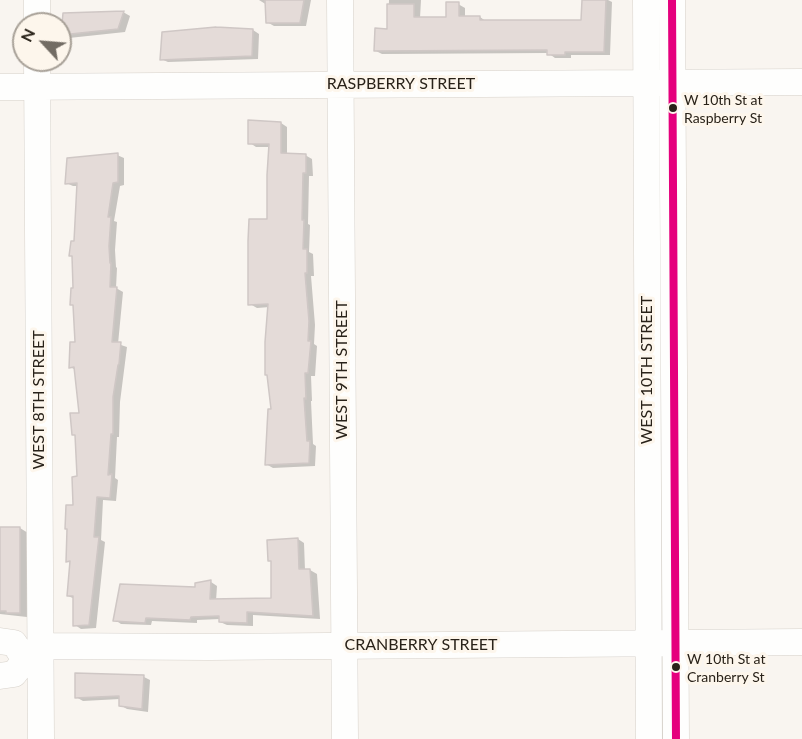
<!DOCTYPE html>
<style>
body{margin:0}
#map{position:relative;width:802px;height:739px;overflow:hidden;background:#f9f5f0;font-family:Lato,sans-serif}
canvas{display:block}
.north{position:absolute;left:12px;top:12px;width:60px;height:60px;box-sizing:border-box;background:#fdf6ec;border:2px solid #a8a198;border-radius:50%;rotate:296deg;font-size:16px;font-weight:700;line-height:24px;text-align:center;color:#292219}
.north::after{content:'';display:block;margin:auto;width:21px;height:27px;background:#726c64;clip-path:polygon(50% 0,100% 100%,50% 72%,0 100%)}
</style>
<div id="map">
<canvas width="802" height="739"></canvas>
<div class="north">N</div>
</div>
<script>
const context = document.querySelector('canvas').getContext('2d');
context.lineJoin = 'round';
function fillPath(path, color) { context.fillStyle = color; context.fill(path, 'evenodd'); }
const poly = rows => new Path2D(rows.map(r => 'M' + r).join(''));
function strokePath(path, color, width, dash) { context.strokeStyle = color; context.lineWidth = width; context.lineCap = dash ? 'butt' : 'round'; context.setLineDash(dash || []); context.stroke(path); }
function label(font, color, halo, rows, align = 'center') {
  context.font = font + ' Lato,sans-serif'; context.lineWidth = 6; context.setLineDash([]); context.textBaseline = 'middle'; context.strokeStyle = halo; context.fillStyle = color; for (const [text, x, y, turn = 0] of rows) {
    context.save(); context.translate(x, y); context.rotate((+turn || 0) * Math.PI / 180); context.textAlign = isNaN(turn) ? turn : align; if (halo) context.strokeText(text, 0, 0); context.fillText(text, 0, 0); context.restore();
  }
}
const shadow = poly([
 [259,0,311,0,306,26,274,26,267,22,267,5],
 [389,0,421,0,420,18,447,19,458,4,465,8,465,17,480,17,487,22,506,22,526,20,583,21,583,0,608,0,612,2,610,55,571,55,571,58,555,58,548,53,382,54,376,51,388,30],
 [123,12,130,16,125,32,69,38,63,34],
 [253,30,259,34,258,59,168,62,161,59],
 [281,123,287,127,287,155,305,155,312,159,313,176,309,176,308,224,310,225,309,252,313,254,314,276,311,276,315,325,314,344,317,346,315,376,311,376,312,401,311,401,313,444,316,446,315,466,273,468,266,464,273,411,270,307,257,308,250,304,269,220,271,147,256,147,250,143],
 [117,155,124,158,124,185,120,186,114,221,117,222,115,250,116,267,117,268,116,288,123,292,118,344,127,347,120,402,119,437,117,437,115,478,118,480,116,501,103,500,101,540,105,542,96,628,81,629,75,625,75,599,68,596,71,563,68,561,79,478,80,414,76,370,70,367,76,343,74,290,78,186,73,186,66,183],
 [0,528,20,528,28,533,27,617,0,614],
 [298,539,304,543,305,570,310,570,317,574,320,619,253,615,253,626,227,625,220,622,220,619,197,620,197,623,152,621,151,625,121,624,115,620,211,582,217,586,216,601,272,599],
 [144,677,150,680,148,712,127,709,120,705,120,699,83,701,76,697]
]);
const building = poly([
 [265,0,304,0,300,23,266,23,265,0],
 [582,0,606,0,604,52,565,52,565,55,547,55,547,50,374,51,375,28,387,29,387,4,414,4,414,17,446,17,446,2,459,2,459,16,480,16,480,20,581,20,582,0],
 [124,11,118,29,61,35,63,13,124,11],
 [216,27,253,29,252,56,160,60,162,32,216,27],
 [248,120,281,122,281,153,306,154,306,173,303,173,302,220,304,220,303,249,307,249,307,273,305,273,309,321,308,341,311,341,308,373,305,373,306,399,304,398,307,441,310,441,309,463,265,465,268,409,271,409,267,375,265,375,265,342,268,304,248,305,248,241,249,219,267,219,267,175,269,144,248,144,248,120],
 [118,153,118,182,113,183,108,217,111,217,109,246,110,263,111,263,110,287,117,287,112,342,121,342,119,364,118,365,113,397,113,434,111,434,108,475,112,474,110,498,97,497,94,537,99,537,89,625,73,626,73,596,67,596,70,561,66,562,67,529,65,529,66,505,73,505,72,477,77,476,75,435,72,435,70,413,79,413,74,367,69,368,70,342,75,342,73,305,70,305,71,288,73,288,72,256,69,256,71,241,74,241,77,183,65,184,67,158,118,153],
 [0,527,20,527,20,613,6,613,6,611,0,611,0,527],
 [298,538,299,569,310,569,313,616,247,612,247,623,219,622,219,616,191,617,190,620,146,618,145,623,113,621,120,584,195,587,195,583,211,580,210,599,271,598,271,561,268,561,267,540,298,538],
 [75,673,144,675,142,709,119,706,119,696,75,698,75,673]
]);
const minor = poly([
 [37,0,37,24],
 [340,0,345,739],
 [646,0,649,739],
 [672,0,676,739],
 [37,60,41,739],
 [0,87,802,82],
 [0,641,14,643,25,660,14,674,0,676],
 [40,646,209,647,802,642]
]);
const bus1 = poly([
 [672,0,676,739]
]);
const markers = [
 [673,108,5,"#292219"],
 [676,667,5,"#292219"]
];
const busNames = [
 ["W 10th St at",684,100],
 ["Raspberry St",684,118],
 ["W 10th St at",687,659],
 ["Cranberry St",687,677]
];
const streetNames = [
 ["RASPBERRY STREET",401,84],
 ["WEST 9TH STREET",342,370,-90],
 ["WEST 10TH STREET",647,370,-90],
 ["WEST 8TH STREET",39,400,-90],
 ["CRANBERRY STREET",421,645]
];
fillPath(shadow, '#0003');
fillPath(building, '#e4dbd8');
strokePath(building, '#cfc7c5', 1.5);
strokePath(minor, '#d6d1ca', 27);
strokePath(minor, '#fefefd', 26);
strokePath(bus1, '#e5007d', 8);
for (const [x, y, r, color] of markers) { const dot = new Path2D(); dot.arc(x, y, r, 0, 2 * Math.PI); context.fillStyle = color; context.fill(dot); strokePath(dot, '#fdf6ec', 2); }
label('14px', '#292219', '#fdf6ec', busNames, 'left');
label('16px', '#292219', '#fdf6ec', streetNames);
</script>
